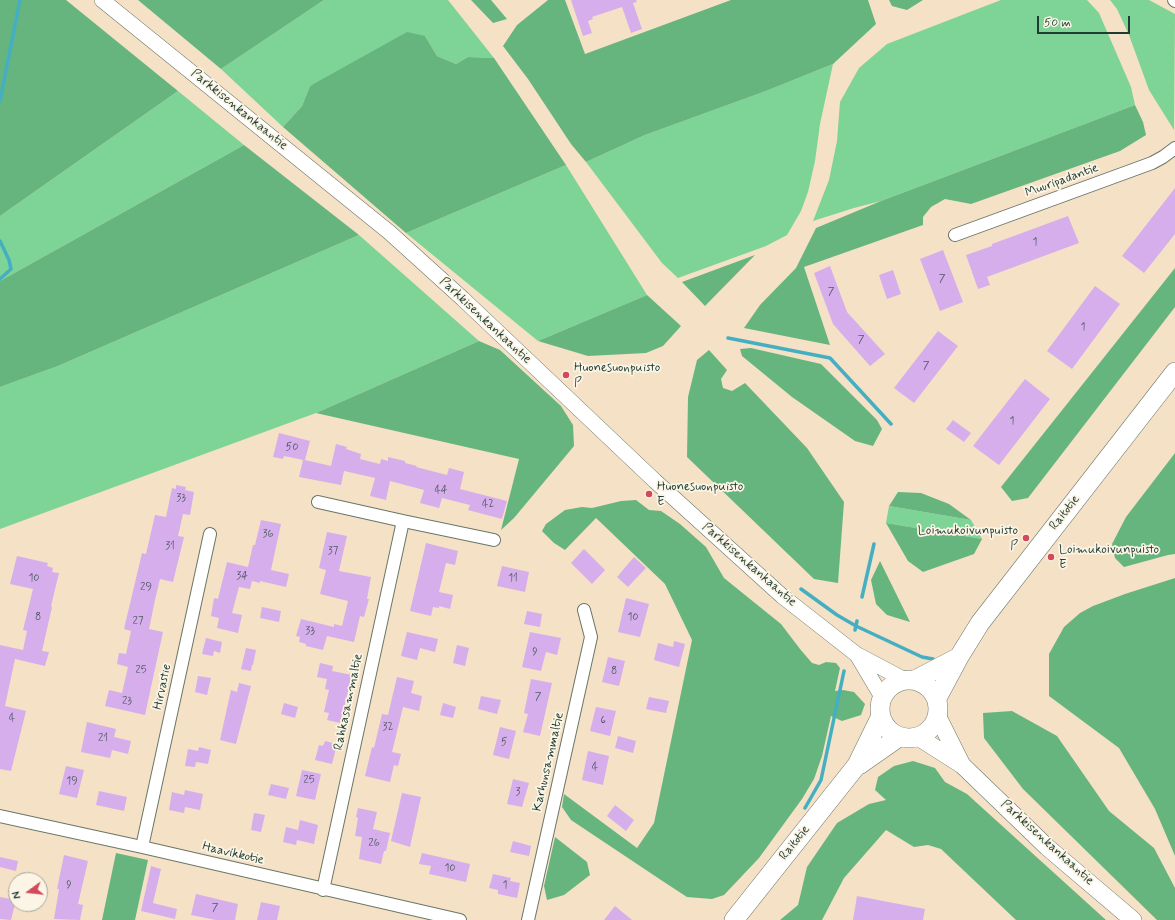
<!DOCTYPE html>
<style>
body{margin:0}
#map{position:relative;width:1175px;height:920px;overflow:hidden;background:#f5e1c6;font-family:Mynerve,sans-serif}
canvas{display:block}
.north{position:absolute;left:8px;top:872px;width:40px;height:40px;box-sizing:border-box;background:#fcf5e5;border:1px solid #a4ab9e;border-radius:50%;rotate:255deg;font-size:11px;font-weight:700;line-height:16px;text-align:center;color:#1f3d34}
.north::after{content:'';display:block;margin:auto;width:14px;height:18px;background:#d1495b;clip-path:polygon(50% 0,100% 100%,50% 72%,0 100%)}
.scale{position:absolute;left:1037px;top:16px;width:93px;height:18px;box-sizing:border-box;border:2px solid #1f3d34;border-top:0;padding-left:5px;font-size:12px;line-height:14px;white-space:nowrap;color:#1f3d34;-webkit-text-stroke:3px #fcf5e5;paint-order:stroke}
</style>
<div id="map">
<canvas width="1175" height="920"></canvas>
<div class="north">N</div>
<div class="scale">50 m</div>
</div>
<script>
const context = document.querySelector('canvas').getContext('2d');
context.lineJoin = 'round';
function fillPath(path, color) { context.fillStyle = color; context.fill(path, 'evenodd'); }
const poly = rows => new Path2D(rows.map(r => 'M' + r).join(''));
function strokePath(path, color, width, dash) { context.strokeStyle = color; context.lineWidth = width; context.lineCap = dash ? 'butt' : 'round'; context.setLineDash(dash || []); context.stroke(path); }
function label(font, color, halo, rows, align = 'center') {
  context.font = font + ' Mynerve,sans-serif'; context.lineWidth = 3.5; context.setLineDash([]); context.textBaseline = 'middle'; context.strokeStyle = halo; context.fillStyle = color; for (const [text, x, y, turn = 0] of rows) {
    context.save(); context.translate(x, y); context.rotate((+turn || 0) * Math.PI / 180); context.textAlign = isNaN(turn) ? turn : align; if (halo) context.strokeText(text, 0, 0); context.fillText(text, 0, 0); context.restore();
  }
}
const green = poly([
 [324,0,448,0,494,58,468,57,456,64,437,56,425,36,310,86,302,106,283,127,221,69],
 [1001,0,1087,0,1099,13,1131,87,1135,105,881,201,854,208,813,221,829,180,837,141,840,102,859,68,887,44],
 [1110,0,1149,0,1175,14,1174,130,1149,90,1129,35,1117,9],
 [833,64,820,124,815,161,808,192,801,211,787,235,766,246,678,278,662,263,586,162,645,135,766,91],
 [178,91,244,145,0,281,0,216],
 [566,165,647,295,538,341,406,233],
 [359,235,479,341,316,413,0,529,0,387,58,366],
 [889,506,971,520,982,539,886,523]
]);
const forest = poly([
 [0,0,66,0,178,91,0,216],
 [138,0,324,0,221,69],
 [471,0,491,0,507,19,493,23],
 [548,0,565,0,585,54,731,0,868,0,876,24,833,64,766,91,645,135,586,162,571,144,528,79,503,46,517,25],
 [889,0,923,0,907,10,892,6],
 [407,32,425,36,437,56,456,64,468,57,494,58,566,165,406,233,283,127,302,106,310,86],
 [1135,105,1143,122,1146,135,1120,151,971,204,945,199,931,207,923,217,923,225,804,267,830,345,744,328,760,305,796,268,816,228,881,201],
 [244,145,359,235,58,366,0,387,0,281],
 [755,255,705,306,682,282],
 [1175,268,1175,307,1028,498,1012,501,1001,487],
 [647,295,681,326,663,346,646,353,588,356,538,341],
 [479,341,500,350,561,406,573,425,574,446,514,518,501,530,519,459,316,413],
 [751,348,821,364,877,420,882,429,873,446,855,441,792,397,742,356,740,349],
 [709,350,727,370,721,379,723,388,732,391,745,383,807,448,844,502,838,583,814,579,687,457,688,397,697,360],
 [1175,453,1175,554,1168,555,1124,567,1115,558,1112,544,1126,517],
 [898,492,921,493,949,504,971,520,889,506],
 [636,500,649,510,661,511,680,524,706,547,724,578,781,624,800,649,812,663,819,665,826,662,836,663,840,668,835,691,843,690,854,692,865,704,861,715,842,721,831,716,822,756,814,779,802,799,759,858,724,895,712,899,687,897,664,882,571,820,562,807,564,794,637,848,654,823,692,640,665,584,596,518,565,550,554,543,542,531,546,524,565,510,582,507,592,508,621,501],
 [886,523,982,539,974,554,923,572,908,561],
 [880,561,910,622,887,615,876,604,871,580],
 [1175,578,1175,856,1155,809,1119,748,1049,696,1049,654,1064,627,1080,613,1093,606,1125,594],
 [1012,711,1057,736,1109,811,1154,848,1175,888,1175,920,1157,920,1023,789,984,738,983,713],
 [913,761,935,768,945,782,967,794,1106,920,1016,920,941,849,928,845,914,847,886,830,844,878,822,920,780,920,798,905,807,867,837,823,869,804,886,800,875,790,878,777,894,766],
 [555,837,587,862,590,875,564,895,547,900,544,886],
 [116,853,148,860,135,920,102,920]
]);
const stream = poly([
 [0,101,20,0],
 [0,241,9,260,11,269,0,279],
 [728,338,830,358,891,424],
 [801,589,837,615,856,626,922,657,933,659],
 [862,597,874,544],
 [855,630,857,621],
 [805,808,821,780,844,671]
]);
const building = poly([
 [571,0,636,0,637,2,633,3,642,29,631,33,622,7,592,17,593,19,588,21,592,33,583,36],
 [1175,188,1175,234,1144,273,1122,256],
 [1068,216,1079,243,987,277,990,285,978,289,966,255,992,246,992,244],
 [943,250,963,302,940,311,920,259],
 [830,266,847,312,885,354,870,366,833,324,814,273],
 [893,270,901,294,887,299,879,275],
 [1095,286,1120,304,1072,369,1047,351],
 [938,331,958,346,914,403,894,388],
 [1025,379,1050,399,999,465,973,446],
 [953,420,971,433,964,442,946,429],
 [279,433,310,441,305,460,331,466,336,444,347,447,346,449,361,454,360,459,380,464,381,459,388,461,388,457,405,461,405,463,417,466,416,467,447,475,449,468,464,472,460,489,507,501,502,519,468,510,470,505,442,498,439,508,420,503,424,490,390,481,386,500,370,496,375,478,344,471,341,485,299,477,303,460,284,456,283,459,273,457],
 [176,485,186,487,185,490,194,492,190,515,183,514,178,536,184,537,173,582,160,579,155,600,149,629,163,632,145,715,105,706,109,690,122,693,128,667,117,664,119,653,126,654,131,631,124,629,142,553,146,554,155,515,166,517,172,488,176,489],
 [261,520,281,524,271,570,289,574,286,587,260,581,260,583,252,581,250,589,239,587,232,613,242,615,238,633,217,628,219,618,211,616,214,598,218,599,227,562,248,567,253,545,255,545],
 [327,532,347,536,339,571,371,577,367,599,369,599,364,617,360,616,354,642,327,636,323,650,306,646,306,644,299,642,300,637,296,636,301,619,334,627,334,624,342,626,348,601,320,594,326,570,319,568],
 [426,543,458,551,455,565,446,563,439,592,453,595,450,609,439,606,439,608,433,607,431,616,410,611],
 [584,549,605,570,592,584,571,563],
 [17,556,48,563,47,566,53,568,52,572,59,573,51,606,52,607,42,651,49,652,45,666,15,659,5,706,26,711,11,771,0,769,0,645,23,650,27,631,23,630,33,589,10,584],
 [634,557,646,568,628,587,617,577],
 [502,566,529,572,525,592,497,586],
 [626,598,649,604,640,637,618,632],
 [262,607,281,611,279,622,260,618],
 [527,611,542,614,540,627,524,624],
 [407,632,438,639,435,652,420,648,417,660,401,656],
 [530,632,561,638,557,655,546,652,541,671,522,667],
 [206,638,222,642,220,653,214,651,213,656,202,654],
 [674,641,685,644,679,667,654,660,658,643,673,647],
 [457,645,469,648,465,666,453,663],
 [246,648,256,650,253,665,252,665,251,671,241,669],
 [608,657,625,661,619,686,602,682],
 [320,663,333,666,332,671,352,675,340,723,327,720,329,713,324,712,329,690,325,689,327,679,317,677],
 [198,676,211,678,207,695,195,692],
 [397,677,414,681,411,693,422,696,419,711,403,707,392,752,401,754,398,766,394,765,390,782,365,776,372,747,374,748,382,714,388,715],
 [531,679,552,683,540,736,523,732,528,714,524,713],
 [239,683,251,686,236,744,220,740,231,690,237,692],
 [481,696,501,700,497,714,478,709],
 [649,697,669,701,666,713,646,709],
 [284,703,298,707,295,718,281,714],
 [443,703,456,707,453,718,440,715],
 [596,707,616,711,610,736,590,731],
 [87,722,116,729,114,737,131,741,128,754,112,750,110,758,81,752],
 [500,727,516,731,509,759,493,755],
 [618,736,636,741,633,753,615,748],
 [325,741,337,744,332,764,315,760,319,745,323,746],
 [199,747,211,750,208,764,196,762,195,767,185,766,188,749,198,751],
 [588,751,609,756,603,785,582,780],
 [66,766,84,770,77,798,59,794],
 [302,770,321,774,315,800,296,796],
 [513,779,529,783,522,807,507,804],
 [271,784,289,788,286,799,268,795],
 [185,790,203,794,200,810,185,807,184,813,169,810,172,792,184,795],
 [99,791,127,797,124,811,96,805],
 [402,793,421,797,410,847,391,841],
 [615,805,634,820,626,831,607,816],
 [358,808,377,812,373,829,390,833,386,851,384,851,381,864,359,859,362,837,355,836,358,818,356,817],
 [254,813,265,815,261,832,251,830],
 [300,820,318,825,314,844,297,840,296,845,283,842,286,827,298,830],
 [513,841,531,846,529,856,510,852],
 [422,853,470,864,466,882,429,874,431,866,419,864],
 [64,855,88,861,78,904,83,905,80,920,54,919,59,889,57,889],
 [0,857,18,861,16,871,0,867],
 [151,866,161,869,153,903,177,909,175,919,141,911],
 [493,874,511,878,510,881,520,883,517,898,498,894,498,890,489,888],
 [196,894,238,904,235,920,216,920,191,915],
 [857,896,925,909,923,920,853,920],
 [0,897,16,900,11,920,0,919],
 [261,902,280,906,277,920,257,920],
 [615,906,632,920,604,920]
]);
const minor = poly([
 [1174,0,1175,1],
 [955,235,1152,163,1163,157,1175,148],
 [318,502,403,521],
 [0,816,142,847,460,920],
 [142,847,210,534],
 [323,890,403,521,494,540],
 [528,920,591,637,584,610]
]);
const tertiary = poly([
 [102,0,389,232,463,299,655,481,782,596,856,654,905,680],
 [857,655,882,697]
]);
const secondary = poly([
 [938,717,962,765],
 [918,737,962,765,1047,847,1133,920]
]);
const primary = poly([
 '880 709a29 29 0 1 1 58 0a29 29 0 1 1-58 0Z',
 [915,680,959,657],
 [937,698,959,657,980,623,1175,372],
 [859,765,899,737],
 [734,920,857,765,881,716]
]);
const markers = [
 [566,375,4,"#d1495b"],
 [649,494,4,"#d1495b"],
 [1026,538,4,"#d1495b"],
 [1051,557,4,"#d1495b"]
];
const numberNames = [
 ["1",1035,243],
 ["7",942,280],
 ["7",831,293],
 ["1",1083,328],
 ["7",861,341],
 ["7",926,367],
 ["1",1012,422],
 ["50",292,448],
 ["44",441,491],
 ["33",181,499],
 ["42",488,505],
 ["36",268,535],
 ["31",170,547],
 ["37",333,552],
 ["34",242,577],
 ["10",34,579],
 ["11",513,579],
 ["29",146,588],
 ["8",38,618],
 ["10",633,618],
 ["27",138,622],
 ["33",310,632],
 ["9",535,653],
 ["25",141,671],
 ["8",614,672],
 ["7",538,698],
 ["23",127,702],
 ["4",12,719],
 ["6",603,721],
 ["32",388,728],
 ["21",103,739],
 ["5",504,743],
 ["4",595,768],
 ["25",309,781],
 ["19",72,782],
 ["3",518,793],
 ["26",374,844],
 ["10",450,869],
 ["9",69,886],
 ["1",505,886],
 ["7",215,909]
];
const streetNames = [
 ["Parkkisenkankaantie",239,110,39],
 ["Muuripadantie",1062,181,-20],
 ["Parkkisenkankaantie",485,321,43],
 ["Raitotie",1065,513,-52],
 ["Parkkisenkankaantie",749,565,41],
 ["Hirvastie",163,687,-78],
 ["Rahkasammaltie",349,702,-78],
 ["Karhunsammaltie",549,762,-77],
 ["Raitotie",795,843,-51],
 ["Parkkisenkankaantie",1047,843,42],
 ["Haavikkotie",233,854,13]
];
const poiNames = [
 ["Huonesuonpuisto",574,368],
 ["P",574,383],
 ["Huonesuonpuisto",657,487],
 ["E",657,502],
 ["Loimukoivunpuisto",1018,531,"right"],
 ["P",1018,546,"right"],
 ["Loimukoivunpuisto",1059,550],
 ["E",1059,565]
];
fillPath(green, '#7ed396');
fillPath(forest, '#66b57f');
strokePath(stream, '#44afc2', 3.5);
fillPath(building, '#d7aeec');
strokePath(minor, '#6a7667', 14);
strokePath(tertiary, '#6a7667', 16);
strokePath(secondary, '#6a7667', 18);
strokePath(primary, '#6a7667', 20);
strokePath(minor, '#fff', 12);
strokePath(tertiary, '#fff', 15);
strokePath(secondary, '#fff', 17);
strokePath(primary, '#fff', 19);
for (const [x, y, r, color] of markers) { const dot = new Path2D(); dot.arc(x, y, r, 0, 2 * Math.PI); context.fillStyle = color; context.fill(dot); strokePath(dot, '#fcf5e5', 1.5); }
label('11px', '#4d5962', null, numberNames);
label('13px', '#1f3d34', '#fcf5e5', streetNames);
label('13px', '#1f3d34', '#fcf5e5', poiNames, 'left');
</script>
